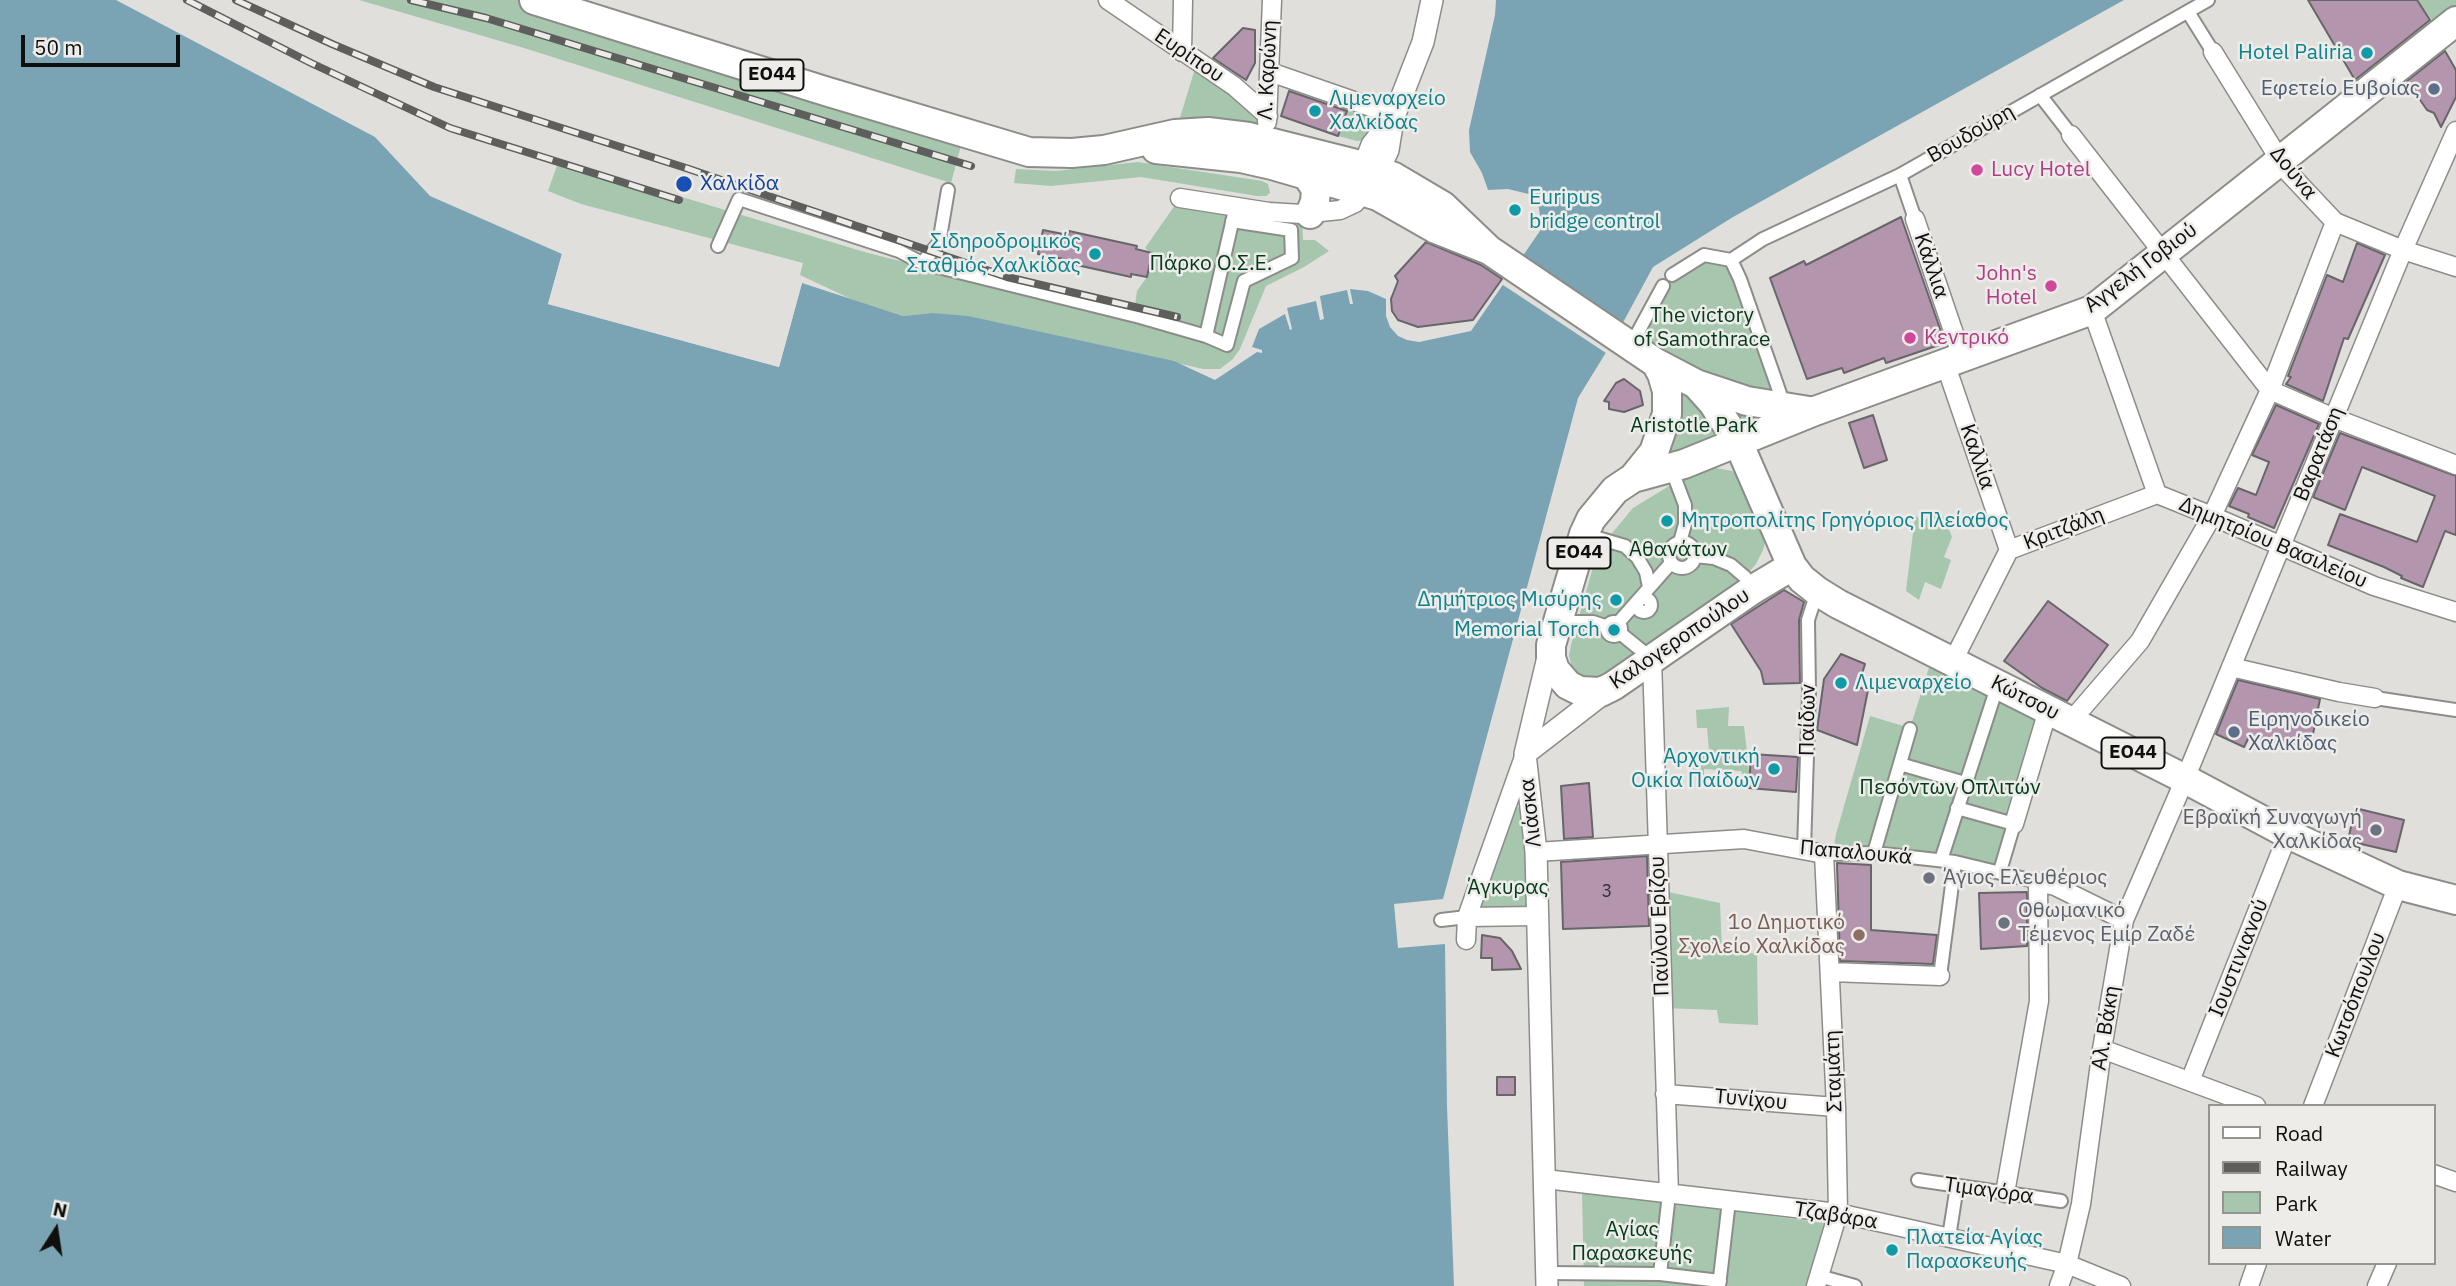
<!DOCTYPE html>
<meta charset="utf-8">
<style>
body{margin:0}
#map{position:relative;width:2456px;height:1286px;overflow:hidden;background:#e0dfdc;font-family:"IBM Plex Sans",sans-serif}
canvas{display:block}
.legend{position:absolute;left:2208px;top:1104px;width:228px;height:161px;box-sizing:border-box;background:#edece9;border:2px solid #949491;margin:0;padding:9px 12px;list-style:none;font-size:21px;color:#0f0f0e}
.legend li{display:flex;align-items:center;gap:14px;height:35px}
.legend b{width:35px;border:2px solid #949491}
.north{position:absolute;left:21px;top:1195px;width:70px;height:70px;-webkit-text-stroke:5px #edece9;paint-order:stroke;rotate:12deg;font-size:19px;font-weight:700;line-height:28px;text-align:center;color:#0f0f0e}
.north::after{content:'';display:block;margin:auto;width:24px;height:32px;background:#0f0f0e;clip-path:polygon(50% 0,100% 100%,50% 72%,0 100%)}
.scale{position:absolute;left:21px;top:35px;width:159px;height:32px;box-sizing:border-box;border:4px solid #0f0f0e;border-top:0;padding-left:9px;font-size:21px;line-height:24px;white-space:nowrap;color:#0f0f0e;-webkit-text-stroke:5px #edece9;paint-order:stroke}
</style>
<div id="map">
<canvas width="2456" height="1286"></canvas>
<ul class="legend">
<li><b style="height:9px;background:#fff"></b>Road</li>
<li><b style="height:9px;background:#5e5e5c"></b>Railway</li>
<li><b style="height:19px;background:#a6c6ad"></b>Park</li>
<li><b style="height:19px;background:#7aa4b3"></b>Water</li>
</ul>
<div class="north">N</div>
<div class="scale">50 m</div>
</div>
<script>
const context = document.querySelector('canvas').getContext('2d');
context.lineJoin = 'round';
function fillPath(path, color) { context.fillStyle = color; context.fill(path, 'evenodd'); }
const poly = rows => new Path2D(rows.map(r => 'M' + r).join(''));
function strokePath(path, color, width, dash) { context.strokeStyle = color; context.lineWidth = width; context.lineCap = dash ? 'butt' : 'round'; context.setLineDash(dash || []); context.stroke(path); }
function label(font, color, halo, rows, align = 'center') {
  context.font = font + ' "IBM Plex Sans",sans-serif'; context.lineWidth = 5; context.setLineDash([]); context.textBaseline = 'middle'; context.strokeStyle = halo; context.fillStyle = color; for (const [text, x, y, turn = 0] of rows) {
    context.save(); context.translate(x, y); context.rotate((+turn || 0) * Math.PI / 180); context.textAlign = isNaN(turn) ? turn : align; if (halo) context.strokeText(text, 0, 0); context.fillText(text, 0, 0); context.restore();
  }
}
const green = poly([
 [359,0,534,0,964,134,951,183,524,48],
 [2417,0,2456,0,2456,5,2435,24],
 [1197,62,1268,116,1264,140,1175,134],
 [1349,106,1371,115,1372,130,1365,140,1357,141,1338,136],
 [559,160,868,253,1133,319,1137,291,1147,277,1152,254,1145,248,1180,198,1302,214,1303,240,1315,240,1329,251,1304,267,1266,286,1240,349,1233,359,1220,369,1203,369,1134,353,932,313,903,316,853,300,800,275,803,263,581,204,548,191],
 [1138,162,1262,181,1268,184,1270,193,1266,196,1257,196,1141,177,1051,186,1014,183,1016,169,1055,171],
 [1704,255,1731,260,1785,409,1633,478,1669,402,1631,345,1672,275],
 [1716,468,1732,471,1744,480,1767,535,1763,550,1756,564,1748,573,1611,676,1590,680,1579,675,1572,667,1569,656,1571,645,1595,560,1603,544,1633,508,1674,483,1702,470],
 [1934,512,1944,517,1952,537,1944,557,1951,560,1941,589,1925,582,1919,600,1906,591,1915,516,1924,521],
 [1934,652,2048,710,2000,871,1833,853,1836,834,1870,716,1910,728],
 [1729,707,1728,726,1744,726,1750,780,1746,780,1741,771,1704,769,1704,775,1693,776,1693,766,1702,758,1701,751,1709,750,1707,728,1697,728,1696,710],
 [1507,804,1532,811,1537,916,1467,917],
 [1659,890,1720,903,1722,953,1757,953,1758,1025,1719,1023,1717,1010,1663,1008],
 [1582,1191,1824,1223,1808,1286,1584,1286]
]);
const water = poly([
 [0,0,116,0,375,137,430,196,562,254,548,304,779,367,802,283,903,316,932,313,968,316,1174,361,1215,380,1257,352,1262,353,1262,350,1252,347,1259,329,1285,314,1290,330,1292,329,1287,308,1316,301,1320,320,1324,319,1320,296,1347,290,1350,304,1353,304,1350,289,1368,291,1386,299,1386,316,1390,327,1398,336,1407,340,1419,342,1471,331,1542,228,1537,196,1508,189,1488,190,1482,173,1470,152,1469,130,1495,15,1496,0,2124,0,1733,217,1653,267,1613,341,1578,398,1443,899,1394,904,1398,948,1445,944,1447,1107,1454,1286,0,1286]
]);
const pier = poly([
 [563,250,566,254,552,302,777,363,799,282,802,283,779,367,548,304],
 [1519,255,1616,342,1609,355,1500,283]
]);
const building = poly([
 [2308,0,2417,0,2430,20,2355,80,2308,0],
 [1243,28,1255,30,1255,63,1246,80,1213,58,1243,28],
 [2445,51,2456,70,2456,97,2441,127,2434,113,2427,110,2407,81,2445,51],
 [1289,91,1347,111,1338,136,1281,116,1289,91],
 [1901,217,1945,343,1886,363,1884,358,1844,373,1842,368,1807,379,1770,278,1804,261,1806,265,1901,217],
 [1043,230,1068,235,1069,231,1137,246,1136,249,1152,253,1147,277,1131,274,1131,277,1063,262,1064,259,1038,254,1043,230],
 [1426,242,1481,265,1502,279,1473,320,1418,327,1398,320,1392,311,1391,299,1398,281,1395,276,1426,242],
 [2357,243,2385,255,2348,339,2344,338,2323,401,2286,384,2291,377,2288,376,2327,275,2343,282,2357,243],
 [1624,379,1640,391,1643,405,1624,412,1609,409,1609,402,1604,401,1616,383,1624,379],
 [2276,405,2319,424,2274,528,2248,517,2249,514,2229,506,2238,488,2256,495,2269,462,2252,455,2276,405],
 [1873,415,1887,460,1864,468,1849,423,1873,415],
 [2340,433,2456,476,2456,535,2445,531,2423,587,2401,578,2402,576,2384,567,2328,545,2340,514,2417,542,2435,496,2362,467,2345,510,2313,497,2340,433],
 [1784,590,1804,602,1799,620,1800,683,1764,684,1761,671,1731,624,1784,590],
 [2048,601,2108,645,2067,701,2042,688,2004,661,2048,601],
 [1841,654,1865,664,1858,687,1868,690,1857,745,1817,730,1824,679,1841,654],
 [2238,680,2320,699,2310,749,2249,737,2244,747,2216,734,2238,680],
 [1751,754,1798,757,1796,792,1749,788,1751,754],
 [1589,783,1593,837,1564,839,1561,786,1589,783],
 [2355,808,2404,820,2396,852,2348,841,2355,808],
 [1647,856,1649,926,1563,929,1561,862,1647,856],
 [1837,863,1871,865,1871,930,1937,935,1933,964,1840,961,1837,863],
 [2027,892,2027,946,1981,949,1979,893,2027,892],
 [1482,935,1500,938,1512,951,1521,969,1492,970,1492,958,1481,958,1482,935],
 [1497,1077,1515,1077,1515,1095,1497,1095,1497,1077]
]);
const pedestrian = poly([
 [2188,12,2213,52],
 [2040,95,2071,135],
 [1900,175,1915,219],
 [718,246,739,199,899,251,922,263,939,243,948,190],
 [922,263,1140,317,1206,336,1227,345,1244,281,1292,258,1291,230,1232,221],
 [1672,275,1704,255,1731,260],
 [1206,336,1234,214],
 [1631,345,1663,286],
 [1784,405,1740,279,1731,260,1763,239,1900,175,2208,0],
 [1671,468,1685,505,1685,524,1680,542],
 [1584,534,1625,546,1637,557,1646,572,1649,587],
 '1669 555a13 13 0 1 1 26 0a13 13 0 1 1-26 0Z',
 [1695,556,1714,558,1731,565,1745,577,1752,590],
 '1637 605a7 7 0 1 1 14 0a7 7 0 1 1-14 0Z',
 '1607 629a7 7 0 1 1 14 0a7 7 0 1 1-14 0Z',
 [1558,622,1593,622,1608,627],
 [1618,623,1671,563],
 [1620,633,1652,659],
 [2375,698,2456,710],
 [1900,764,1965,783],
 [1957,808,2014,824,2000,871],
 [1804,850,1809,691,1808,620,1817,592],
 [1874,853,1910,729],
 [1824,854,1874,853,1955,862,2038,882],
 [1941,860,1998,684],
 [1441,920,1467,917],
 [1940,976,1955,862],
 [1918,1180,2061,1201],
 [1669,1194,1660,1274,1720,1281],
 [1949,1237,1957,1186],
 [1546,1273,1660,1274],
 [1819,1276,1855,1286],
 [1719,1286,1729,1201]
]);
const minor = poly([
 [1108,0,1234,86,1268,116],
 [1182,52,1183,0],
 [2213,52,2286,170,2335,222,2403,250,2456,267],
 [1270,72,1394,115],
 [1267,122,1272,0],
 [2071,135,2270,390,2334,418,2456,465],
 [1180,198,1269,212,1302,214,1340,210,1355,203,1364,192],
 [1915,219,1962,357],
 [2092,310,2157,494,2212,516,2374,586,2456,612],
 [1945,363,2009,550],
 [1652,659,1669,1194],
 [1953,661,2009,550,2157,494],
 [2231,667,2339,692,2375,698],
 [2071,721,2140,641,2212,516,2270,390,2335,222],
 [2014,824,2048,710],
 [1536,852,1744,839,1824,854,1836,1107,1838,1213,1816,1286],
 [1467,917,1537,916],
 [1466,940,1467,917,1525,754],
 [1830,972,1940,976],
 [2102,1049,2256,1106],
 [2190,1081,2288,834],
 [1665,1094,1836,1107],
 [2313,1106,2398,885],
 [2433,1174,2456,1182],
 [1545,1179,1838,1213,2067,1264,2121,1286],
 [2005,1193,2039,1001,2038,882,2055,886,2124,920],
 [2059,1286,2067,1264,2081,1204,2102,1049,2124,920,2185,779,2403,250,2456,131],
 [2249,1286,2257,1263],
 [2377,1286,2387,1263]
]);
const tertiary = poly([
 [1364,178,1364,166,1372,145,1391,121],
 [1371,182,1379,170,1388,150,1393,119,1423,42,1432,0],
 [1525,754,1609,689],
 [1547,1286,1536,852,1525,754,1549,653]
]);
const primary = poly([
 [534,0,825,91,1029,152,1072,153,1104,150,1175,134,1208,132,1249,137,1364,166,1394,177,1443,206,1489,250],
 [1156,149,1241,158,1272,165,1378,196,1436,229,1489,250,1656,363,1696,384,1747,401,1809,411],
 [1306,174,1316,189,1315,202,1310,214],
 [1696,384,1713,403,1738,442,1792,566,1802,579,1817,591,1838,604,2185,779,2288,834,2398,885,2456,900],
 [1633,478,1654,452,1667,414,1667,391,1662,374,1656,363],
 [1792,566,1752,590,1613,686,1601,692,1580,691,1568,685,1555,670,1551,658,1551,645,1584,534,1591,519,1615,490,1633,478,1684,464,1815,411,2092,310,2456,21]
]);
const rail = poly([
 [187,0,311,63,450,128,679,200],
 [236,0,332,44,434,87,689,169,1007,277,1177,317],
 [411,0,486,18,971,166]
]);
const markers = [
 [2367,53,7,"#0f9aa8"],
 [2434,89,7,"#5c6f8a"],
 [1315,111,7,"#0f9aa8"],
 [1977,170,7,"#d1479c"],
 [684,184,9,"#1a4fb4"],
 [1515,210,7,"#0f9aa8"],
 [1095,254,7,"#0f9aa8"],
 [2051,286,7,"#d1479c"],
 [1910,338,7,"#d1479c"],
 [1667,521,7,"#0f9aa8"],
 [1616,600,7,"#0f9aa8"],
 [1614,630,7,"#0f9aa8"],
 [1841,683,7,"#0f9aa8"],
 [2234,732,7,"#5c6f8a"],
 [1774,769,7,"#0f9aa8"],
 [2376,830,7,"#6b7280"],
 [1929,878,7,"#6b7280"],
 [2004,923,7,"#6b7280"],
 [1859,935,7,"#8d6e63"],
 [1892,1250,7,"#0f9aa8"]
];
const numberNames = [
 ["3",1607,892]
];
const shields = [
 [772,75,63],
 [1579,553,63],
 [2133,753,63]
];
const shieldNames = [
 ["ΕΟ44",772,75],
 ["ΕΟ44",1579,553],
 ["ΕΟ44",2133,753]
];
const cultureNames = [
 ["Hotel Paliria",2353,53],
 ["Λιμεναρχείο",1329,99,"left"],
 ["Χαλκίδας",1329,123,"left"],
 ["Euripus",1529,198,"left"],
 ["bridge control",1529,222,"left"],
 ["Σιδηροδρομικός",1081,242],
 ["Σταθμός Χαλκίδας",1081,266],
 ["Μητροπολίτης Γρηγόριος Πλείαθος",1681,521,"left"],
 ["Δημήτριος Μισύρης",1602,600],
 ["Memorial Torch",1600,630],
 ["Λιμεναρχείο",1855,683,"left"],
 ["Αρχοντική",1760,757],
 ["Οικία Παίδων",1760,781],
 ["Πλατεία Αγίας",1906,1238,"left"],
 ["Παρασκευής",1906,1262,"left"]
];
const streetNames = [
 ["Ευρίπου",1189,56,34],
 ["Λ. Καρώνη",1268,70,-87],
 ["Βουδούρη",1971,134,-30],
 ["Δούνα",2293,173,51],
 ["Κάλλια",1931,266,71],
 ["Αγγελή Γοβιού",2141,268,-37],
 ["Βαρατάση",2319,454,-68],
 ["Καλλία",1977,457,71],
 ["Κριτζάλη",2064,529,-21],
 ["Δημητρίου Βασιλείου",2273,543,23],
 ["Καλογεροπούλου",1680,639,-34],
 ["Κώτσου",2025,698,27],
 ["Παίδων",1808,720,-89],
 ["Λιάσκα",1531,813,-96],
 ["Παπαλουκά",1856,853,5],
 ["Παύλου Ερίζου",1660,926,-92],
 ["Ιουστινιανού",2239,958,-68],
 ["Κωτσόπουλου",2356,995,-69],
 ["Αλ. Βάκη",2106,1028,-81],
 ["Σταμάτη",1834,1071,-92],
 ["Τυνίχου",1751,1100,5],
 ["Τιμαγόρα",1989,1191,8],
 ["Τζαβάρα",1836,1216,9]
];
const serviceNames = [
 ["Εφετείο Ευβοίας",2420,89],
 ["Ειρηνοδικείο",2248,720,"left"],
 ["Χαλκίδας",2248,744,"left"]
];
const hotelNames = [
 ["Lucy Hotel",1991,170],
 ["John's",2037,274,"right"],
 ["Hotel",2037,298,"right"],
 ["Κεντρικό",1924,338]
];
const transitNames = [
 ["Χαλκίδα",700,184]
];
const parkNames = [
 ["Πάρκο Ο.Σ.Ε.",1211,264],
 ["The victory",1702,316],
 ["of Samothrace",1702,340],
 ["Aristotle Park",1694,426],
 ["Αθανάτων",1678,550],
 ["Πεσόντων Οπλιτών",1950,788],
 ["Άγκυρας",1508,888],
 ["Αγίας",1632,1230],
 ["Παρασκευής",1632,1254]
];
const worshipNames = [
 ["Εβραϊκή Συναγωγή",2362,818,"right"],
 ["Χαλκίδας",2362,842,"right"],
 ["Άγιος Ελευθέριος",1943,878],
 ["Οθωμανικό",2018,911],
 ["Τέμενος Εμίρ Ζαδέ",2018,935]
];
const educationNames = [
 ["1ο Δημοτικό",1845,923],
 ["Σχολείο Χαλκίδας",1845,947]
];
fillPath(green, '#a6c6ad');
fillPath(water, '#7aa4b3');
fillPath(pier, '#e0dfdc');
fillPath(building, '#b395ae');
strokePath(building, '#686668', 2);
strokePath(pedestrian, '#8c8c89', 16);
strokePath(minor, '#8c8c89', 21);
strokePath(tertiary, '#8c8c89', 24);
strokePath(primary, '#8c8c89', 32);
strokePath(pedestrian, '#fff', 12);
strokePath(minor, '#fff', 18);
strokePath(tertiary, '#fff', 21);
strokePath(primary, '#fff', 28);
strokePath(rail, '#5e5e5c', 8);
strokePath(rail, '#edece9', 5, [16]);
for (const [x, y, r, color] of markers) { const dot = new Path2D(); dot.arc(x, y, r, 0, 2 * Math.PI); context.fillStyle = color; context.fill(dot); strokePath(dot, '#edece9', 2.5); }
label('18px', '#383036', null, numberNames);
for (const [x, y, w] of shields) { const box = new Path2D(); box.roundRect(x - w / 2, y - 15.5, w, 31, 5); context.fillStyle = '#edece9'; context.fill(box); strokePath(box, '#0f0f0e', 2); }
label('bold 19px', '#0f0f0e', null, shieldNames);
label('21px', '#0d838f', '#edece9', cultureNames, 'right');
label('21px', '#0f0f0e', '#edece9', streetNames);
label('21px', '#4e5e75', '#edece9', serviceNames, 'right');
label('21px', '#b23c85', '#edece9', hotelNames, 'left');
label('21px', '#164399', '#edece9', transitNames, 'left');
label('21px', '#013b1a', '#edece9', parkNames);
label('21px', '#5b616d', '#edece9', worshipNames, 'left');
label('21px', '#785e54', '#edece9', educationNames, 'right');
</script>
